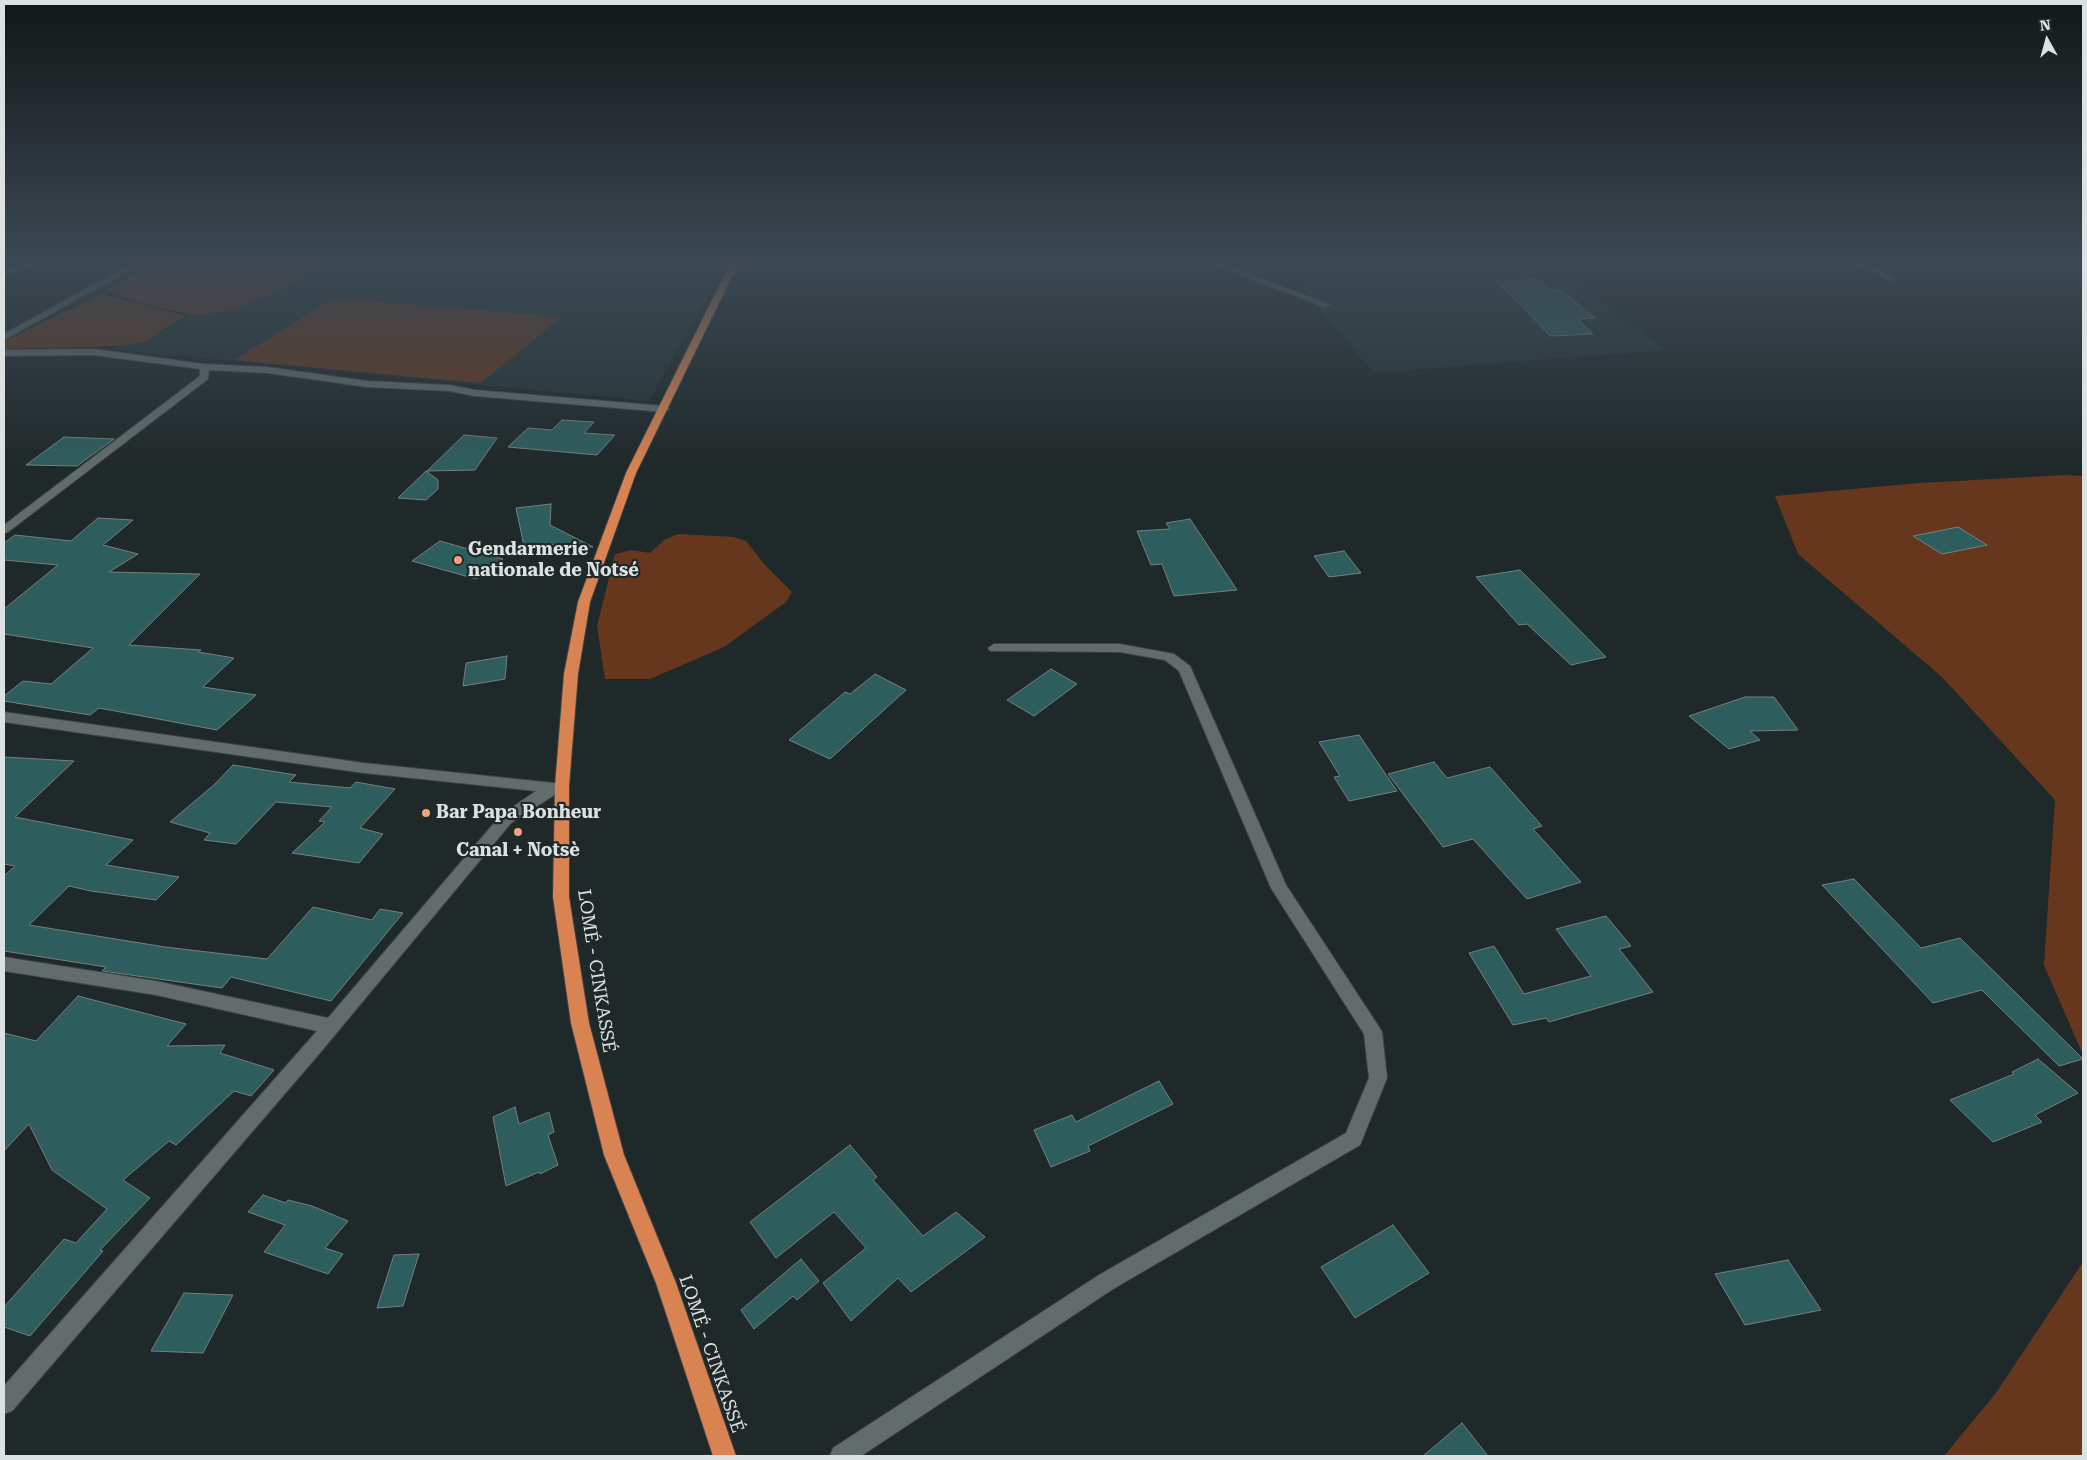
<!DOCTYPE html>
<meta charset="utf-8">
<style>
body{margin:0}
#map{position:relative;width:2087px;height:1460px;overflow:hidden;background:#202929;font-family:"Roboto Serif",serif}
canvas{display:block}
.frame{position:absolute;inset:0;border:5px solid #dce2e2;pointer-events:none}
.north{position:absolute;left:2022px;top:15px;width:50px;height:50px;-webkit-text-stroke:4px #202929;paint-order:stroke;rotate:353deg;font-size:14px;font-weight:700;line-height:20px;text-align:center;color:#dce2e2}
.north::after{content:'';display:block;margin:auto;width:18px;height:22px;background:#dce2e2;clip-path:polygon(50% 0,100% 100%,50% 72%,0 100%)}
</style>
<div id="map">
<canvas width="2087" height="1460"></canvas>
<div class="frame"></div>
<div class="north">N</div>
</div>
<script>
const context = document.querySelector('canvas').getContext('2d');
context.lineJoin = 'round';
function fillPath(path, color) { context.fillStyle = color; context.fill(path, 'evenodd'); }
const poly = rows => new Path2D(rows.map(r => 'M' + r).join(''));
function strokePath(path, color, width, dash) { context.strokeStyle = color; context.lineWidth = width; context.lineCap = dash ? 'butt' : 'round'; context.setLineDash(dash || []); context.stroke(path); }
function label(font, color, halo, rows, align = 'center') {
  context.font = font + ' "Roboto Serif",serif'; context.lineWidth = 4.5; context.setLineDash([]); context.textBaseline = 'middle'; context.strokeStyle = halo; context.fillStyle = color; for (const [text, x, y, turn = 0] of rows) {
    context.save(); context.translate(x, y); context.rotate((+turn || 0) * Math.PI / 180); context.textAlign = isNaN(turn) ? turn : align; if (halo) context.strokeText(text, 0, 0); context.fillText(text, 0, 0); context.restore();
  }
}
const built = poly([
 [302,264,580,264,566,279,715,283,649,401,110,349,162,331,193,315,231,311,310,273],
 [1556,266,1665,350,1373,373,1298,283]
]);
const green = poly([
 [153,264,302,264,310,273,288,286,230,311,193,315,142,304,106,291],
 [102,294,185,316,143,342,118,346,4,349,4,341],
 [334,298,561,317,481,383,234,360],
 [2066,475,2083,476,2083,1055,2044,965,2055,800,1942,677,1798,554,1775,496,1920,483],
 [678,534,734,537,746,541,764,564,792,592,786,602,724,647,650,679,605,679,597,626,615,554,631,550,650,553,664,540],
 [2083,1262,2083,1456,1944,1456,1996,1393]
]);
const building = poly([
 [1537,279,1551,290,1561,290,1595,318,1578,319,1593,334,1550,336,1514,298,1496,282,1537,279],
 [562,420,594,422,584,433,615,435,597,455,508,447,528,428,552,430,562,420],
 [464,435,497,438,475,470,427,471,464,435],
 [64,437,114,439,77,466,26,465,64,437],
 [426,471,438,480,438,489,426,500,398,498,426,471],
 [551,504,550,525,593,547,544,544,524,546,516,508,551,504],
 [98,518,133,520,103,545,138,554,109,572,200,574,129,645,201,650,198,652,234,658,203,687,256,695,217,730,99,708,90,715,4,701,4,696,23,681,51,684,93,648,4,634,4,609,58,565,4,560,4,543,15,535,71,541,98,518],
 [1190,519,1196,528,1237,590,1174,596,1162,564,1151,565,1137,531,1170,529,1166,523,1190,519],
 [1958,527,1987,545,1942,554,1913,536,1958,527],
 [440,541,503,559,476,579,412,561,440,541],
 [1344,551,1361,573,1329,577,1314,556,1344,551],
 [1520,570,1606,657,1571,665,1527,624,1519,625,1476,577,1520,570],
 [507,656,505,679,463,686,466,663,507,656],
 [1051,669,1077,684,1034,716,1007,700,1051,669],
 [875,674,906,690,830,759,789,740,845,692,850,694,875,674],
 [1745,697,1774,697,1798,730,1750,731,1760,740,1729,749,1689,716,1745,697],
 [1359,735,1397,791,1349,801,1334,777,1340,776,1319,742,1359,735],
 [4,757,74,761,15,817,133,840,106,865,179,877,156,900,91,891,69,886,29,925,165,947,267,959,313,907,372,920,380,909,403,913,331,1001,231,977,222,988,102,971,106,967,4,951,4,876,15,866,4,864,4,757],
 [1434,762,1447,778,1490,767,1542,826,1533,829,1581,882,1527,899,1473,839,1443,847,1388,774,1434,762],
 [233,765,296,775,289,782,350,788,356,782,395,789,360,828,383,834,359,863,292,853,325,822,319,821,332,807,276,802,236,844,204,840,210,833,170,822,215,784,233,765],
 [1854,879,1921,948,1960,938,2083,1059,2059,1066,1982,990,1933,1003,1822,885,1854,879],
 [1606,916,1631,946,1619,949,1653,992,1549,1022,1546,1018,1513,1025,1469,953,1494,946,1524,994,1591,976,1556,929,1606,916],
 [78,996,186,1024,167,1046,225,1045,220,1053,274,1070,251,1096,234,1091,176,1145,169,1141,123,1180,150,1198,100,1250,103,1251,30,1336,4,1327,4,1307,64,1239,76,1243,107,1209,52,1170,29,1124,4,1151,4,1033,36,1041,78,996],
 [2038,1059,2078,1093,2035,1115,2042,1122,1993,1142,1950,1100,2014,1074,2012,1072,2038,1059],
 [1159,1081,1173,1104,1088,1146,1090,1151,1051,1167,1034,1130,1072,1115,1076,1122,1159,1081],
 [515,1107,519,1124,549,1112,554,1132,548,1135,558,1165,540,1174,539,1172,506,1186,493,1117,515,1107],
 [850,1145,877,1177,873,1180,923,1236,956,1212,985,1237,911,1292,898,1278,851,1321,823,1283,866,1248,834,1212,776,1258,750,1222,850,1145],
 [263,1195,286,1203,288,1200,312,1206,348,1221,325,1248,343,1254,328,1274,264,1252,285,1225,248,1212,263,1195],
 [1393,1225,1429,1273,1355,1318,1321,1267,1393,1225],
 [419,1254,403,1306,377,1308,394,1255,419,1254],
 [801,1259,819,1281,797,1300,793,1296,754,1329,741,1310,801,1259],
 [1788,1260,1821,1310,1745,1325,1715,1274,1788,1260],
 [184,1293,233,1295,203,1353,151,1351,184,1293],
 [1462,1423,1488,1456,1423,1456,1462,1423]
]);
const minor = poly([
 [24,264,37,264,4,275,4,271,24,264],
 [131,264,141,264,4,340,4,334,131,264],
 [1211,264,1223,264,1331,305,1324,307,1211,264],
 [1856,264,1867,264,1898,279,1891,281,1856,264],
 [93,349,204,364,267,367,367,381,449,385,475,390,664,406,669,409,664,412,475,396,449,391,367,387,267,373,209,370,208,379,8,532,4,533,4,525,200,376,200,369,93,355,4,356,4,350,93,349],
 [994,644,1120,644,1174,654,1190,666,1286,885,1379,1027,1382,1032,1387,1078,1360,1145,1113,1289,861,1456,830,1456,833,1448,1099,1275,1346,1133,1369,1078,1364,1034,1271,888,1179,671,1165,660,1120,652,990,651,988,648,994,644],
 [4,712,364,763,554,783,559,784,561,788,559,792,511,823,319,1054,12,1411,4,1414,4,1386,317,1031,156,995,4,971,4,957,156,981,328,1018,501,815,536,791,364,773,4,722,4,712]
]);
const trunk = poly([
 [730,264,738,264,636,473,590,602,578,674,569,786,569,897,589,1023,624,1155,676,1283,736,1456,713,1456,656,1283,604,1155,571,1023,553,897,555,786,564,674,578,602,626,473,730,264]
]);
const markers = [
 [458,560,5,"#f0a27a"],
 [426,813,5,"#f0a27a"],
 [518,832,5,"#f0a27a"]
];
const poiNames = [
 ["Gendarmerie",468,550],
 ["nationale de Notsé",468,571],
 ["Bar Papa Bonheur",436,813],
 ["Canal + Notsè",518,851,"center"]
];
const streetNames = [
 ["LOMÉ - CINKASSÉ",596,971,81],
 ["LOMÉ - CINKASSÉ",711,1354,71]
];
fillPath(built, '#233435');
fillPath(green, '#67371d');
fillPath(building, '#2e5d5e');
strokePath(building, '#757f7f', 1);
strokePath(minor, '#3c4444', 2);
strokePath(trunk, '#3c4444', 2);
fillPath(minor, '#626c6c');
fillPath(trunk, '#d98252');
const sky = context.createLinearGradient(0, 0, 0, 469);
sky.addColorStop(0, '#121717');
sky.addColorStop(0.56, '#3c4954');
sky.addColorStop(1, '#3c495400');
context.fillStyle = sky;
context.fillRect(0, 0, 2087, 469);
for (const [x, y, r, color] of markers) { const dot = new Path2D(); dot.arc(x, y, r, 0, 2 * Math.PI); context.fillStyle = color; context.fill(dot); strokePath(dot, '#202929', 2); }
label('bold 18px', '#dce2e2', '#202929', poiNames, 'left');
label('18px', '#dce2e2', '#202929', streetNames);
</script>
